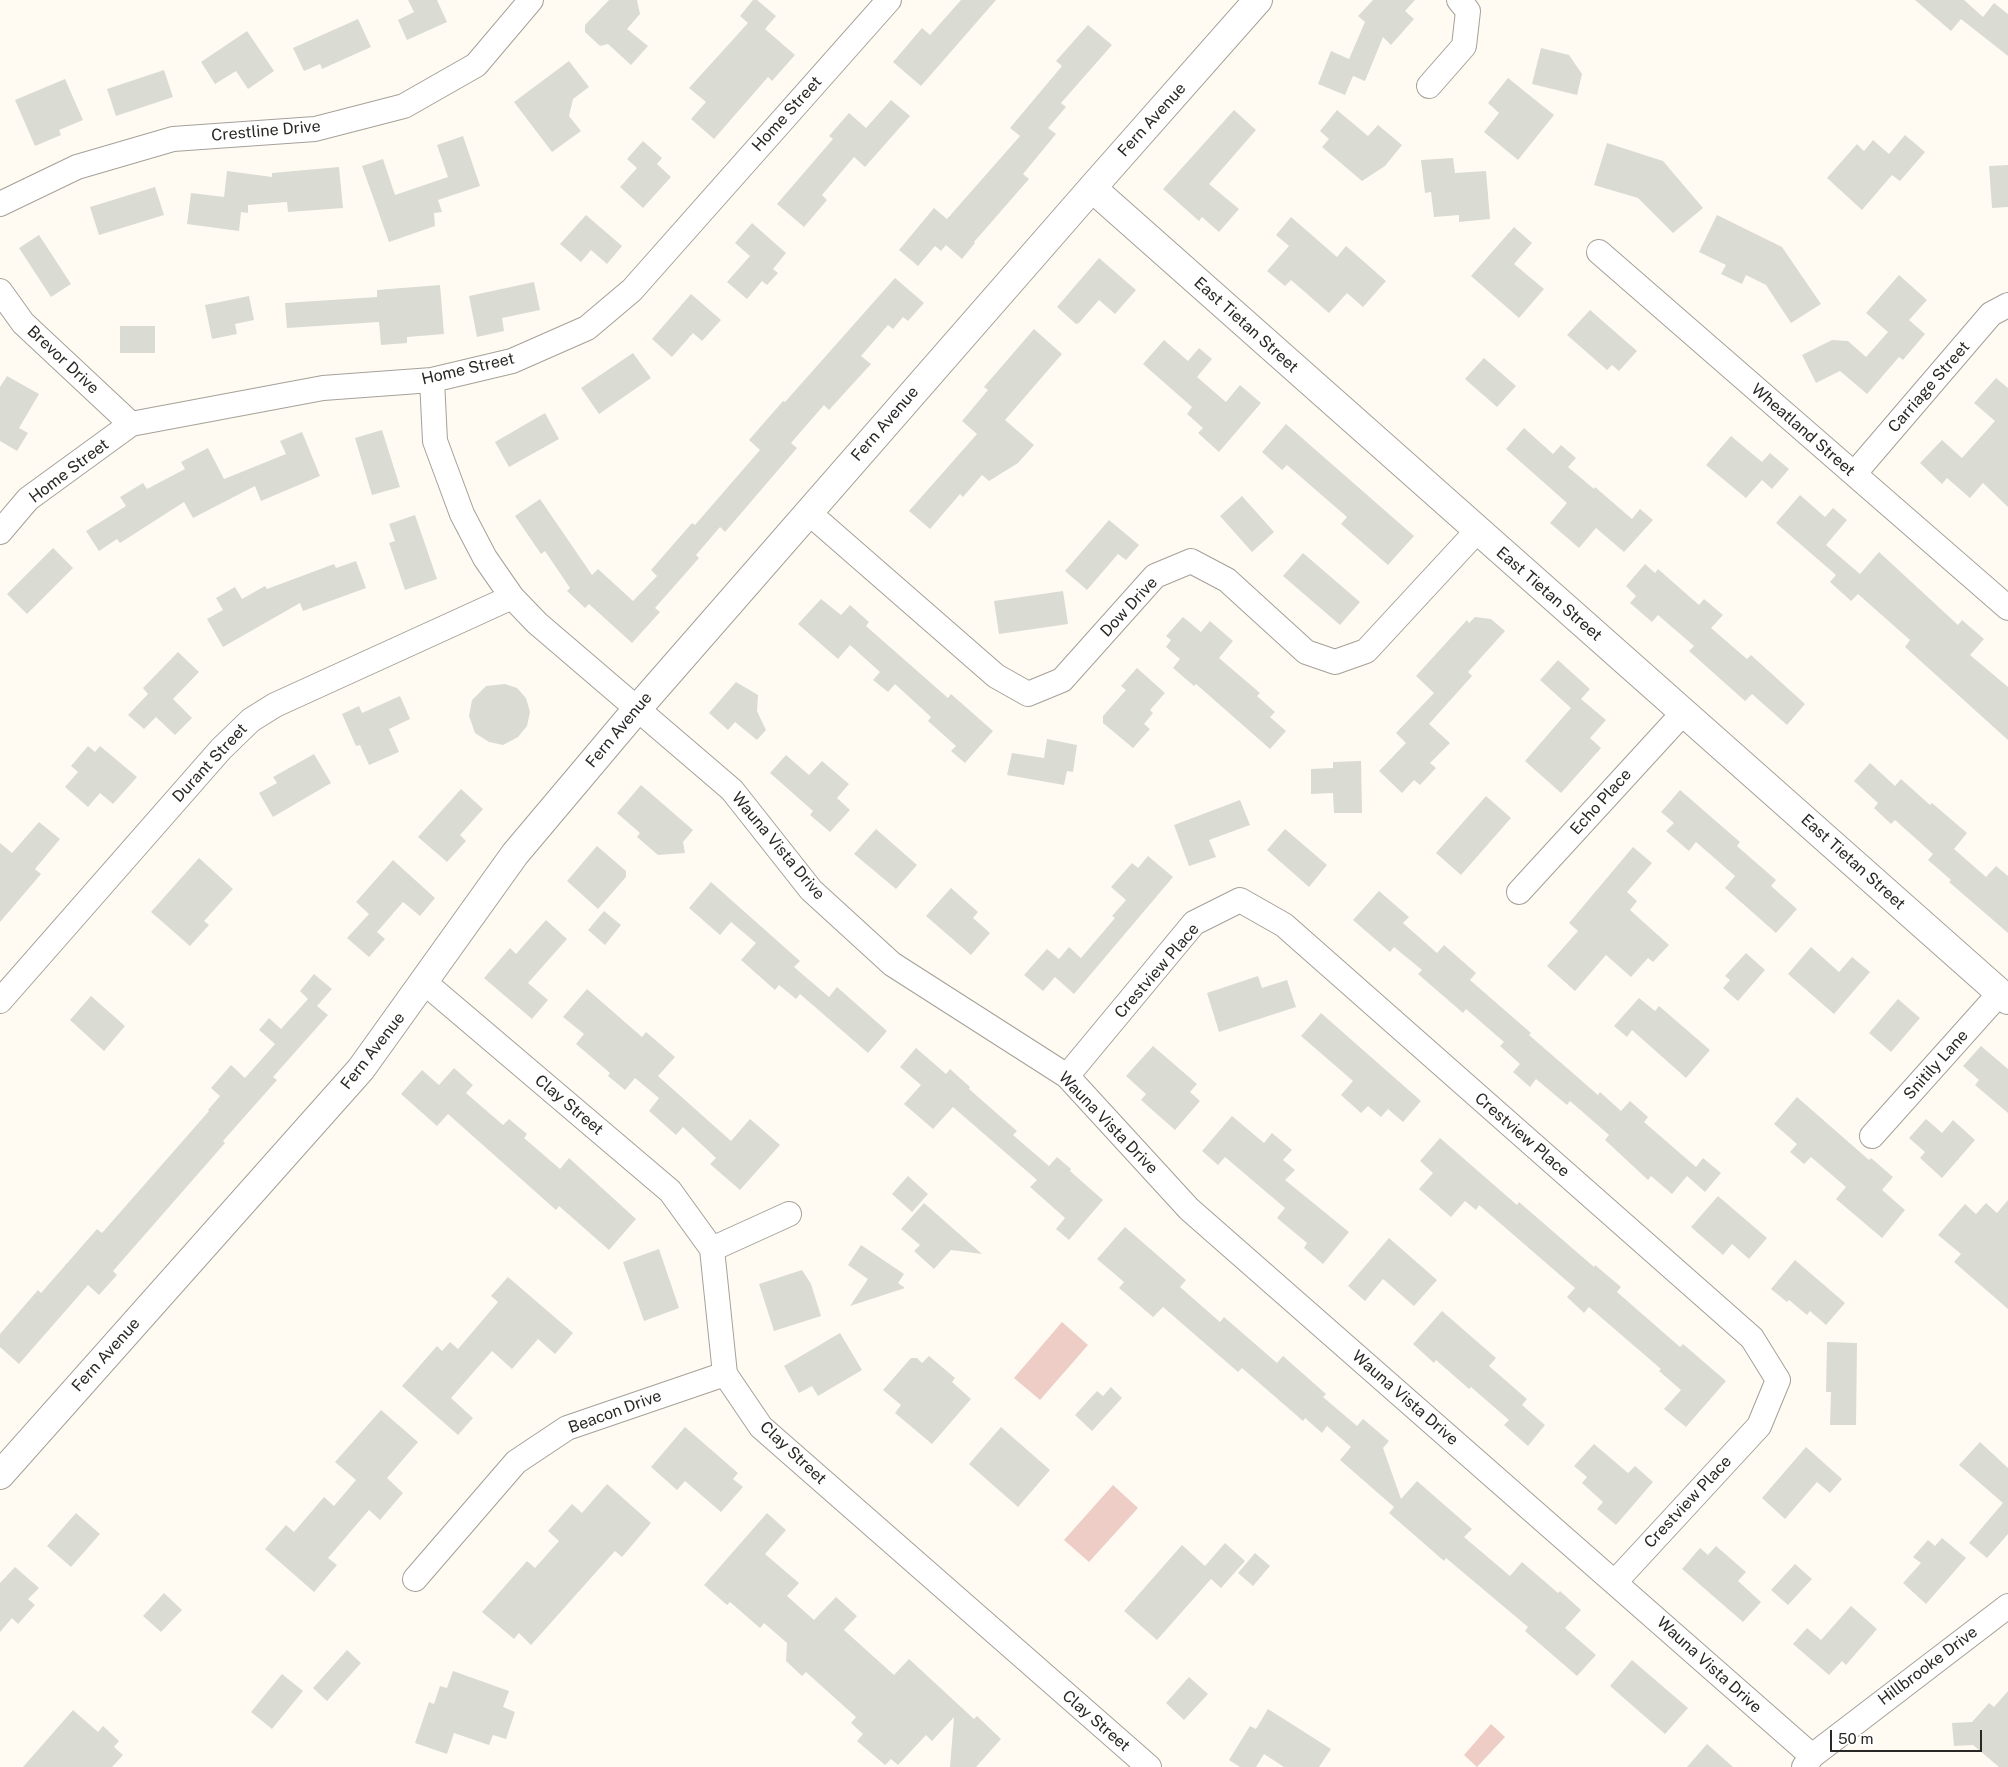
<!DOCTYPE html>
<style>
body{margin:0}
#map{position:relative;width:2008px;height:1767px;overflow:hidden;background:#fffbf2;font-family:"Public Sans",sans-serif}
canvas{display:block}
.scale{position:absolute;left:1830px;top:1730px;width:152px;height:22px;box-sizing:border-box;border:2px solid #292825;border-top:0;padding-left:6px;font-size:15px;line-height:18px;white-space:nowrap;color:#292825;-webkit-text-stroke:4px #fff;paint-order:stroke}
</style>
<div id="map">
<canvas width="2008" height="1767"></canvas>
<div class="scale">50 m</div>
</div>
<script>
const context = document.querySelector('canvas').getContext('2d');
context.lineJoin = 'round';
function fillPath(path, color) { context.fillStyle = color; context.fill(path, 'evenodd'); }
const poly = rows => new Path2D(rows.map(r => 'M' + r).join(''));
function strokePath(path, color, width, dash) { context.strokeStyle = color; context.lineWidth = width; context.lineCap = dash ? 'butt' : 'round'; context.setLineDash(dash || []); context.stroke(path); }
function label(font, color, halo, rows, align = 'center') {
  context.font = font + ' "Public Sans",sans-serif'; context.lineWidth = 4.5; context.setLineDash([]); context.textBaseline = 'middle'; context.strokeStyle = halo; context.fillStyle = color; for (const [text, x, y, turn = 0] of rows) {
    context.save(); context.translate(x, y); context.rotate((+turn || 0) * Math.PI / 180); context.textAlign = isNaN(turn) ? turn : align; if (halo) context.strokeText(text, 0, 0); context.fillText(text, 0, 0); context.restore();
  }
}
const green = poly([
 [1062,1322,1088,1345,1040,1400,1014,1378],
 [1113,1485,1138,1508,1089,1562,1064,1540],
 [1491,1724,1505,1737,1477,1767,1464,1755]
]);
const building = poly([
 [408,0,437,0,447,22,407,40,398,20,414,12],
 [609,0,637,0,640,14,627,29,648,46,631,65,608,44,600,46,585,32,585,25],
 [753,0,757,0,776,16,765,29,795,55,772,81,768,77,714,139,691,119,706,102,689,88,748,23,740,16],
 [961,0,996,0,921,86,893,62,922,28,930,35],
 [1373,0,1415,0,1405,11,1414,19,1391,45,1383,37,1365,81,1353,76,1345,95,1318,84,1331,51,1349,59,1365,22,1358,16],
 [1915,0,1964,0,1983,17,1994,3,2008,14,2008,56,1961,19,1951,31],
 [358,19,371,47,322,69,320,64,304,71,293,48],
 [1088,25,1112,45,1061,103,1066,107,1048,128,1056,134,1023,174,1029,179,974,242,975,243,962,259,946,245,941,251,935,246,918,266,899,250,934,208,947,219,1020,136,1010,128,1062,66,1056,61],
 [247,31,274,71,248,89,236,71,215,84,201,62],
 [1541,48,1569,55,1582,74,1577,95,1532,84],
 [569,61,589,87,573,99,569,116,581,131,552,152,514,102],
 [164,70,173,97,116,116,107,89],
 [1508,78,1554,115,1518,160,1484,132,1499,113,1488,103],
 [65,79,83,120,59,130,61,135,35,146,15,100],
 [891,100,910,116,865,167,854,157,822,195,827,200,804,227,777,204,833,139,829,136,849,113,866,128],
 [1234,110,1256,130,1209,184,1239,209,1219,232,1202,217,1199,221,1163,189],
 [1337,110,1368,136,1378,125,1402,145,1385,166,1362,181,1322,147,1329,139,1320,131],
 [1905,135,1925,152,1900,181,1892,175,1862,210,1827,178,1857,144,1864,151,1873,140,1889,154],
 [463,136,480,186,438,200,442,212,434,213,435,226,389,242,362,166,383,159,395,195,448,177,437,145],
 [643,141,662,158,657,164,671,177,643,208,620,187,637,168,627,159],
 [1607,143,1663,161,1703,208,1673,233,1638,198,1594,185],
 [1453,158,1455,173,1486,171,1490,219,1459,222,1459,215,1434,217,1431,192,1425,193,1421,160],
 [2008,165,2008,207,1992,208,1989,166],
 [339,167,343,208,288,212,287,202,248,205,248,213,241,212,239,231,187,224,191,193,224,197,227,171,272,177,272,173],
 [155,187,164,215,99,235,90,207],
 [586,215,622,246,607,264,591,250,581,262,560,244],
 [1717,215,1782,247,1821,304,1791,323,1766,285,1746,275,1742,284,1721,274,1726,265,1699,252],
 [1291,217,1337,257,1346,246,1386,281,1363,307,1347,293,1329,313,1291,280,1285,286,1267,271,1289,246,1276,235],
 [752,223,786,253,773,269,778,273,767,285,762,281,747,299,727,282,750,256,735,243],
 [1514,227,1532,243,1514,264,1544,289,1519,318,1471,276],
 [39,235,71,284,51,297,19,248],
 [1099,258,1136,290,1115,314,1099,300,1079,323,1076,324,1057,307],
 [1899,275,1927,300,1909,320,1925,334,1903,360,1899,357,1867,394,1840,371,1816,383,1802,355,1832,340,1848,341,1866,357,1888,332,1866,313],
 [895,278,924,303,908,321,903,317,893,329,888,325,861,356,871,364,829,410,824,405,791,443,797,448,725,532,720,527,696,555,699,558,655,608,660,612,632,643,589,604,585,608,567,591,570,588,545,551,541,554,515,516,540,499,592,575,598,569,633,601,657,576,651,570,692,523,695,525,760,450,749,440,783,401,785,402],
 [534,282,540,310,502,318,504,331,477,337,469,296],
 [440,285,444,334,407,337,407,343,381,345,379,322,287,328,285,303,377,297,377,290],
 [691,294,721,320,702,341,693,333,672,357,652,339],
 [249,296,254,320,235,324,237,334,212,339,205,305],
 [1590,310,1637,351,1619,371,1612,365,1607,370,1567,335],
 [120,326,155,326,155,353,120,353],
 [1034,329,1062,354,1005,420,1034,445,1018,463,989,481,982,475,963,497,960,494,930,529,909,511,977,434,962,421,988,390,984,387],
 [1164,340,1188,361,1199,348,1212,359,1197,377,1226,402,1240,385,1261,403,1219,452,1198,433,1203,428,1187,414,1192,407,1143,364],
 [633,353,651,378,599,414,581,388],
 [1484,358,1516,386,1497,407,1465,379],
 [7,376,39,394,19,428,28,433,17,451,0,441,0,387],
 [1996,378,2008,388,2008,507,1983,483,1970,498,1947,478,1942,484,1920,463,1942,440,1962,458,1995,421,1974,403],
 [545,413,559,439,509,467,495,442],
 [1286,424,1414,536,1388,565,1341,524,1347,517,1287,465,1282,470,1262,452],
 [1524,428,1553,454,1561,445,1576,458,1568,467,1594,489,1595,487,1632,519,1640,509,1653,520,1624,552,1596,528,1579,548,1550,523,1567,503,1506,449],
 [382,430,400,487,372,495,355,438],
 [302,432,320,476,261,501,255,486,193,518,184,502,120,543,117,539,99,551,86,531,126,506,120,497,143,483,147,489,185,469,181,462,208,448,224,479,286,454,280,441],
 [1731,436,1762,462,1770,453,1789,469,1772,489,1762,480,1746,498,1706,465],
 [1800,495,1825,517,1833,508,1847,520,1826,545,1860,574,1879,552,1958,625,1962,620,1984,639,1970,655,2008,687,2008,740,1905,647,1910,640,1858,594,1851,601,1830,582,1836,575,1776,523],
 [1242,496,1274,532,1252,552,1220,516],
 [415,515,437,579,405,590,389,543,395,541,389,524],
 [1109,520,1139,545,1126,560,1118,554,1087,590,1065,571],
 [53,548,73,568,27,614,7,594],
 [1303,553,1360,602,1340,625,1283,576],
 [356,561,366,588,303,611,300,603,223,647,207,619,223,610,216,598,235,587,242,599,265,586,267,589,334,564,336,568],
 [1645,564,1655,573,1658,569,1699,605,1704,599,1723,615,1711,628,1747,659,1751,655,1805,704,1787,725,1752,694,1745,701,1689,651,1694,646,1658,615,1652,622,1630,603,1636,596,1626,586],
 [1063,591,1068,624,999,634,994,601],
 [821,599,841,615,850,605,869,622,866,626,948,698,951,694,993,731,965,763,951,751,956,746,928,721,931,717,895,684,888,692,873,680,880,672,850,645,838,659,798,624],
 [1183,617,1201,632,1210,621,1233,641,1219,658,1260,693,1257,696,1275,712,1270,717,1286,731,1270,749,1196,684,1194,686,1173,668,1180,659,1166,647,1171,640,1166,636],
 [1475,617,1491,619,1505,631,1468,672,1472,676,1429,724,1450,743,1430,763,1436,768,1420,785,1414,780,1402,793,1379,771,1406,743,1396,733,1434,693,1416,676,1467,620,1469,623],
 [178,652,199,672,173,699,192,718,175,735,156,717,144,729,128,715,148,694,143,688],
 [1558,660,1590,689,1581,699,1606,720,1590,738,1601,748,1561,793,1525,761,1571,708,1540,680],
 [1137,668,1165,693,1150,710,1153,713,1144,724,1150,729,1133,748,1103,723,1103,716,1126,690,1121,686],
 [736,682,758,695,757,711,766,730,757,740,735,722,728,730,709,713],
 [505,684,517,688,526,698,530,712,527,726,518,737,503,745,489,742,475,733,469,716,472,700,486,686],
 [400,696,410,719,389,729,399,752,369,765,360,745,356,746,342,714,359,706,362,713],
 [1047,739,1077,745,1073,772,1067,771,1064,785,1007,775,1012,753,1044,758],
 [88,746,95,752,100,746,137,777,113,804,100,793,88,807,65,787,78,772,71,766],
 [314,754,331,783,273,817,259,793,277,783,273,777],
 [786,755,809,775,822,761,849,784,837,798,850,810,830,832,810,815,813,811,770,773],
 [1361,761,1362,813,1334,813,1333,793,1311,794,1311,769,1333,768,1333,762],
 [1870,763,1895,786,1901,779,1930,805,1932,803,1967,833,1954,849,1986,877,1996,866,2008,876,2008,933,1949,882,1951,880,1928,860,1933,854,1895,820,1891,824,1874,808,1878,803,1854,781],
 [641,785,693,830,683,842,685,853,658,855,637,837,640,833,617,813],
 [461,789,483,809,460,835,466,841,447,862,418,837],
 [1680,790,1740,842,1737,846,1776,880,1771,886,1797,909,1776,933,1725,888,1735,876,1696,842,1689,851,1666,831,1674,823,1661,812],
 [1486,796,1511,818,1461,875,1436,853],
 [1240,800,1250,825,1209,840,1216,857,1189,866,1174,825],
 [39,822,60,839,35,869,41,874,0,922,0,843,12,853],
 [876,829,917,865,896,889,854,854],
 [1285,829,1327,865,1309,887,1267,850],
 [597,846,626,871,626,877,598,909,567,881],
 [1633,847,1652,863,1627,892,1637,901,1630,910,1669,945,1653,962,1648,958,1631,977,1606,955,1575,991,1547,966,1578,931,1569,923],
 [1148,856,1173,877,1074,994,1055,977,1043,991,1024,975,1047,949,1059,959,1069,947,1081,958,1115,918,1112,916,1126,900,1111,887,1132,863,1138,868],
 [199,858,233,889,204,921,209,925,190,946,151,912],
 [393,860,435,898,420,916,403,902,377,932,385,939,369,957,347,938,369,914,356,902],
 [711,882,800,961,794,967,829,997,837,987,887,1031,868,1053,800,994,796,999,779,985,775,990,741,960,756,943,731,922,720,935,689,908],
 [951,888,978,912,973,918,990,933,971,955,926,916],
 [1379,891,1409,917,1403,923,1437,953,1444,945,1476,973,1470,980,1531,1033,1529,1035,1598,1095,1600,1092,1621,1111,1630,1101,1648,1117,1644,1122,1696,1167,1703,1158,1721,1173,1705,1192,1687,1176,1672,1194,1651,1176,1648,1180,1605,1140,1609,1135,1570,1101,1567,1105,1536,1079,1530,1087,1513,1072,1520,1064,1500,1046,1504,1042,1466,1009,1463,1013,1418,974,1422,970,1394,947,1390,952,1353,920],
 [604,911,621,925,605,945,588,930],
 [546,920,567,939,528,983,548,1000,532,1019,484,978,510,948,516,954],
 [1811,947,1839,972,1852,957,1870,972,1834,1014,1788,974],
 [1746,953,1765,970,1738,1001,1723,988,1730,980,1725,976],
 [314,974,332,989,317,1006,328,1015,273,1077,277,1080,223,1141,225,1143,113,1271,117,1275,99,1295,88,1285,19,1364,0,1347,0,1334,38,1290,41,1293,97,1229,102,1233,209,1111,208,1110,220,1096,211,1088,231,1065,245,1078,275,1044,259,1030,269,1018,281,1029,308,999,300,991],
 [1258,976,1262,988,1287,980,1296,1007,1219,1032,1207,993],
 [587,989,642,1037,646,1032,675,1057,658,1076,731,1141,750,1119,780,1145,740,1190,710,1164,716,1158,683,1127,676,1135,649,1111,659,1098,635,1078,625,1090,608,1076,610,1073,576,1044,584,1034,563,1017],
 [91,996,125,1026,104,1051,70,1020],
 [1639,998,1655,1011,1659,1006,1710,1050,1686,1078,1632,1030,1627,1037,1614,1026],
 [1898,999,1920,1018,1891,1052,1869,1033],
 [1321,1013,1421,1101,1403,1122,1388,1109,1381,1117,1368,1106,1361,1113,1341,1095,1353,1081,1301,1036],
 [1153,1046,1197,1084,1190,1092,1200,1101,1175,1130,1141,1100,1146,1094,1126,1076],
 [1981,1046,2008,1069,2008,1113,1975,1085,1979,1080,1963,1066],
 [916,1048,946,1074,950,1069,970,1087,969,1089,1017,1131,1013,1135,1049,1166,1057,1157,1071,1169,1070,1171,1103,1200,1069,1240,1056,1229,1065,1218,1030,1187,1037,1180,953,1107,933,1129,904,1104,921,1085,900,1067],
 [454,1068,473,1085,466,1093,503,1125,509,1119,527,1134,524,1138,560,1169,569,1158,636,1219,609,1250,559,1206,556,1210,448,1114,437,1126,401,1094,422,1070,439,1085],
 [1797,1097,1869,1160,1871,1158,1893,1177,1882,1190,1905,1210,1882,1238,1836,1199,1846,1187,1811,1157,1804,1164,1790,1152,1797,1144,1774,1124],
 [1232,1116,1264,1143,1272,1133,1292,1150,1283,1160,1295,1170,1285,1180,1349,1232,1323,1264,1304,1248,1307,1243,1277,1218,1285,1208,1225,1157,1218,1165,1202,1151],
 [1926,1119,1942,1133,1953,1120,1975,1140,1942,1178,1920,1158,1925,1152,1909,1138],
 [1440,1138,1517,1205,1519,1202,1594,1267,1595,1265,1621,1287,1617,1292,1680,1347,1683,1344,1726,1381,1686,1427,1664,1409,1681,1390,1659,1371,1661,1369,1589,1307,1584,1313,1567,1297,1575,1288,1479,1205,1476,1210,1465,1201,1451,1217,1419,1189,1433,1173,1420,1161],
 [908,1176,928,1194,912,1212,892,1194],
 [1718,1196,1767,1238,1749,1259,1732,1244,1723,1255,1691,1227],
 [2008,1200,2008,1309,1954,1262,1961,1254,1938,1235,1965,1204,1976,1214,1986,1203,1997,1213],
 [924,1203,982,1254,951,1250,934,1269,914,1251,920,1245,901,1229],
 [1125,1227,1186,1280,1180,1287,1220,1322,1224,1317,1277,1363,1283,1356,1326,1394,1323,1397,1357,1426,1363,1419,1389,1441,1383,1448,1401,1499,1417,1481,1472,1529,1464,1537,1510,1576,1522,1562,1558,1593,1560,1591,1581,1610,1565,1628,1596,1655,1577,1676,1525,1631,1528,1627,1446,1558,1444,1561,1389,1513,1394,1507,1340,1460,1351,1447,1327,1426,1322,1433,1305,1418,1303,1421,1242,1368,1238,1372,1163,1307,1153,1317,1119,1288,1124,1282,1097,1259],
 [1389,1238,1437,1280,1414,1306,1383,1279,1365,1301,1348,1286],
 [861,1245,904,1274,898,1283,905,1288,850,1306,868,1279,848,1265],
 [659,1249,679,1308,644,1321,623,1262],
 [1795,1260,1845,1303,1826,1325,1810,1311,1807,1315,1789,1300,1787,1302,1771,1289],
 [802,1270,811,1284,821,1316,774,1331,759,1284],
 [508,1277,573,1333,555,1354,538,1339,512,1369,492,1351,451,1398,473,1418,458,1435,402,1386,437,1346,442,1351,450,1342,458,1349,498,1302,491,1296],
 [1442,1311,1496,1358,1489,1366,1527,1399,1522,1405,1545,1425,1528,1446,1504,1425,1509,1420,1471,1387,1469,1389,1436,1360,1434,1363,1413,1344],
 [840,1333,862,1370,818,1396,812,1386,799,1393,784,1366],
 [1827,1342,1857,1343,1856,1425,1830,1425,1831,1392,1826,1392],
 [929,1356,955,1378,952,1382,971,1399,932,1444,895,1413,901,1405,883,1390,911,1358,917,1358,922,1363],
 [1111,1387,1122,1398,1092,1431,1075,1415,1097,1391,1103,1396],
 [381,1410,418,1442,387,1478,403,1493,380,1520,369,1510,328,1558,337,1565,314,1592,265,1549,286,1525,294,1532,324,1497,334,1506,356,1480,335,1462],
 [685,1427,738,1473,733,1479,743,1487,721,1512,685,1481,677,1490,651,1467],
 [1001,1427,1050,1470,1018,1507,969,1464],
 [1980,1442,2008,1468,2008,1534,1987,1558,1969,1543,2003,1503,1959,1465],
 [1594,1444,1628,1473,1635,1466,1653,1482,1616,1525,1597,1509,1603,1502,1582,1483,1587,1477,1574,1466],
 [1806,1447,1842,1479,1830,1493,1817,1482,1785,1519,1762,1498],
 [607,1484,651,1523,622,1557,615,1551,531,1645,519,1633,514,1639,482,1612,527,1561,535,1568,559,1541,548,1531,572,1504,582,1513],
 [76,1513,100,1534,71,1567,47,1546],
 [767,1513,786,1530,765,1554,799,1583,787,1596,814,1620,836,1597,857,1616,844,1630,894,1675,909,1659,974,1719,977,1716,1001,1739,976,1767,950,1767,954,1717,932,1741,926,1735,898,1765,891,1759,885,1765,857,1741,863,1734,851,1723,856,1717,806,1672,802,1676,786,1661,787,1643,764,1623,760,1628,730,1602,727,1605,704,1585],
 [1942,1538,1966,1558,1926,1604,1903,1583,1921,1563,1913,1557,1928,1540,1935,1546],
 [1225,1543,1245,1561,1221,1588,1211,1579,1157,1640,1124,1611,1182,1545,1205,1566],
 [1716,1546,1746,1572,1738,1581,1761,1602,1743,1622,1682,1569,1700,1548,1708,1555],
 [1255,1553,1270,1566,1253,1586,1238,1573],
 [1795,1564,1812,1579,1788,1605,1771,1590],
 [15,1567,39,1588,28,1599,35,1605,18,1624,12,1618,0,1632,0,1583],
 [164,1593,182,1610,161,1632,143,1616],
 [1851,1606,1877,1629,1846,1665,1842,1661,1829,1675,1793,1644,1807,1628,1821,1640],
 [347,1650,361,1663,327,1701,313,1688],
 [1632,1660,1688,1708,1665,1734,1610,1686],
 [453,1671,509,1691,503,1707,515,1712,506,1739,493,1735,489,1745,454,1733,447,1754,415,1743,429,1702,434,1704,440,1686,447,1688],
 [282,1674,303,1691,272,1729,251,1712],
 [1189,1677,1208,1694,1184,1720,1166,1703],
 [2008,1691,2008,1767,1999,1767,1973,1745,1954,1746,1952,1723,1972,1722,1989,1703,1994,1707],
 [1268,1709,1331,1749,1319,1767,1284,1767,1264,1754,1256,1767,1240,1767,1229,1760,1250,1726,1256,1729],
 [73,1710,98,1732,103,1726,119,1741,114,1747,123,1755,112,1767,23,1767],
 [1707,1744,1733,1767,1687,1767]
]);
const street = poly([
 [1429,86,1464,46,1468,11,1459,0],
 [0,204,77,167,173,139,315,129,404,106,476,65,531,0],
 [1599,252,2008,608],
 [0,291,23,323,131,424],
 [432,380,435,441,462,514,485,558,512,597,537,623,732,790,811,890,892,964,1067,1076,1189,1209,1812,1756],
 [1854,474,1991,314,2008,305],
 [808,512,996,676,1028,694,1062,680,1155,576,1191,561,1227,580,1306,652,1335,662,1366,651,1477,531],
 [0,532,28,499,131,424,323,388,432,380,512,361,587,328,632,290,889,0],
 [1519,892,1684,712],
 [424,982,670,1191,712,1249,725,1374,761,1427,1149,1767],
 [0,1001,221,749,251,720,275,705,512,597],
 [1067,1076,1194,923,1240,900,1284,925,1752,1338,1778,1380,1759,1426,1615,1582],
 [1872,1136,2000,993],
 [712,1249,789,1214],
 [415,1579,516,1462,567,1428,725,1374],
 [1804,1767,1812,1756,2008,1606]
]);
const secondary = poly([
 [1092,188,2008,1000],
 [0,1475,361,1069,515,854,638,708,1092,188,1258,0]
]);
const streetNames = [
 ["Home Street",787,114,-48],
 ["Fern Avenue",1152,120,-48],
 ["Crestline Drive",266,131,-5],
 ["East Tietan Street",1246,325,42],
 ["Brevor Drive",63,360,43],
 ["Home Street",468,369,-13],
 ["Carriage Street",1929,387,-49],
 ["Fern Avenue",885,424,-49],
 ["Wheatland Street",1803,430,41],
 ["Home Street",69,471,-37],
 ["East Tietan Street",1549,594,41],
 ["Dow Drive",1129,607,-47],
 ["Fern Avenue",619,730,-50],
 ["Durant Street",210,763,-47],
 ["Echo Place",1601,802,-48],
 ["Wauna Vista Drive",778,846,50],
 ["East Tietan Street",1853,862,42],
 ["Crestview Place",1157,971,-49],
 ["Fern Avenue",373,1051,-52],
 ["Snitily Lane",1936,1065,-48],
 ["Clay Street",569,1105,40],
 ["Wauna Vista Drive",1108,1123,46],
 ["Crestview Place",1522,1135,41],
 ["Fern Avenue",106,1355,-48],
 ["Wauna Vista Drive",1405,1398,41],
 ["Beacon Drive",615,1412,-20],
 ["Clay Street",793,1453,43],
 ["Crestview Place",1688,1502,-47],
 ["Wauna Vista Drive",1709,1665,42],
 ["Hillbrooke Drive",1928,1666,-37],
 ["Clay Street",1096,1721,41]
];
fillPath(green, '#edcdc5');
fillPath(building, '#dadbd2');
strokePath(street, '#a5a199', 26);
strokePath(secondary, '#a5a199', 30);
strokePath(street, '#fff', 24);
strokePath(secondary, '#fff', 28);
label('16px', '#292825', '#fff', streetNames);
</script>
